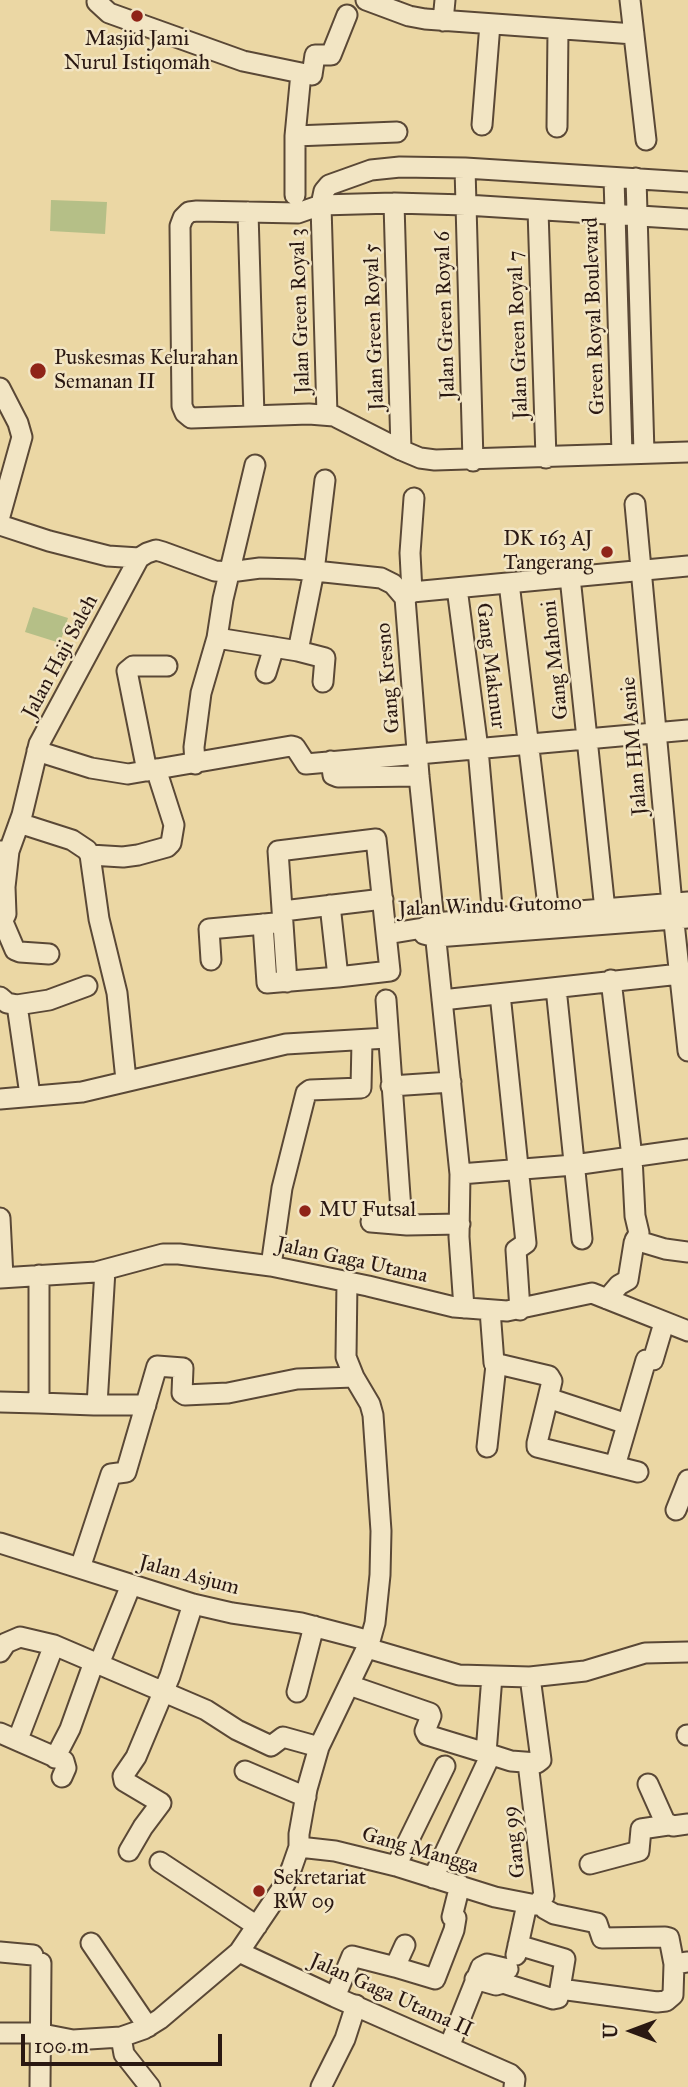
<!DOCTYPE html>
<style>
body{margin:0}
#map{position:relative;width:688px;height:2087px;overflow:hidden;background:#ebd7a4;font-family:"IM FELL Great Primer",serif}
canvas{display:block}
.north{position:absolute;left:597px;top:1996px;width:70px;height:70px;-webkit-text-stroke:5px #f2e5c4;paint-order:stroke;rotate:270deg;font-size:19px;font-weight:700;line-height:28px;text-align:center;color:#2a1812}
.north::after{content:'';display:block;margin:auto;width:24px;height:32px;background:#2a1812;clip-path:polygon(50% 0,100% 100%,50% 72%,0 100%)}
.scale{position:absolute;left:21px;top:2034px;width:201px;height:32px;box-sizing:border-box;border:4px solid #2a1812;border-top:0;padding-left:9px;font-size:21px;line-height:24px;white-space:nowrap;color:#2a1812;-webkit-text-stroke:5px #f2e5c4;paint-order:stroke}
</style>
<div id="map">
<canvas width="688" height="2087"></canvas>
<div class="north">U</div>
<div class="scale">100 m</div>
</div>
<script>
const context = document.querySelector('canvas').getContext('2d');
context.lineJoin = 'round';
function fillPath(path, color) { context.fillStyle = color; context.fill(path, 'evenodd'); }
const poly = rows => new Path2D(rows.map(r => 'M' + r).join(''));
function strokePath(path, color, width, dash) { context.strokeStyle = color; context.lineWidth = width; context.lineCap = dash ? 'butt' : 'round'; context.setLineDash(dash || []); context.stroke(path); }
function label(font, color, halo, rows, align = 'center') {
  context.font = font + ' "IM FELL Great Primer",serif'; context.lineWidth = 5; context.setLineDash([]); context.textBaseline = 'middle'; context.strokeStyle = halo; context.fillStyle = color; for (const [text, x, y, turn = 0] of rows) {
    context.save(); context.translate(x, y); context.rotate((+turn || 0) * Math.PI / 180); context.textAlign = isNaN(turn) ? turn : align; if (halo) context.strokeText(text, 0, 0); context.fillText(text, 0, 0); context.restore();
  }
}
const green = poly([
 [51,200,107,202,105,234,50,231],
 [33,607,68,618,60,643,25,632]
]);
const minor = poly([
 [366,0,409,16,425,19,634,34],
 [630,0,646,140],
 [97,2,109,13,243,61,301,73],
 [443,21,445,0],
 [482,125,490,24],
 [557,127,558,29],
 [295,136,397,132],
 [465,168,473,461],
 [614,178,622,454],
 [636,178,644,453],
 [295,195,295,136,301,73,312,75,315,55,331,55,347,15],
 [394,203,401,450],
 [538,210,546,458],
 [248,212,254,416],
 [688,219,466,205,394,203,321,205,298,213,197,211,189,212,183,218,180,226,182,406,185,413,191,418,309,414,334,416,401,450,420,458,435,460,688,452],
 [0,388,18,423,22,437,0,516],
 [327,415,321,205,324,191,329,185,371,170,400,167,465,168,688,182],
 [635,504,672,904,688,1051],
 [0,525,49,541,108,556,139,558],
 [570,577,605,910],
 [509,583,549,914],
 [457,588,478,749,493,918],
 [412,592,410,553,414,498],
 [405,598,419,776,460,1174,459,1237,464,1308],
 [405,598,412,592,688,566],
 [217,638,298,651,314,571,325,480],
 [298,651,325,658,323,682],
 [266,673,274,647],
 [37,751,91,768,128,774,291,746,295,747,306,764,688,730],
 [331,761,333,775,338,777,419,776],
 [195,764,194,747,201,693,217,638,223,599,255,465],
 [147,771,127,671,133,666,167,666],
 [19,823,72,840,87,850,90,855,99,919,117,993,126,1080],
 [0,851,9,851,22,815,39,744,139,558,147,553,156,550,163,552,215,571,230,572,260,568,296,569,381,578,393,584,405,598],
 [90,855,123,857,138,855,167,847,171,843,174,825,156,769],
 [283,911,383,899],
 [3,922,15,950,20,952,49,954],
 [263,924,267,983,338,977],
 [0,926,6,914,5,887,9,851],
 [387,934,423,928,434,923,688,902],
 [424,934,436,937,688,918],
 [211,960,209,929,275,923],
 [287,982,278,851,376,839,390,971,338,977,330,905],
 [556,988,582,1239],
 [500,994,526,1243,516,1250,520,1310],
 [0,997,7,1003,17,1005,30,1095],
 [386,1000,402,1224],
 [442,1000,680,974],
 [17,1005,49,1000,87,986],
 [391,1086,451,1082],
 [0,1099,82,1092,286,1044,387,1038],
 [460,1174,574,1165,688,1149],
 [0,1218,3,1277],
 [371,1222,407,1225,460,1224],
 [635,1240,665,1249,688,1252],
 [271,1266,282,1188,306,1093,310,1090,361,1088,362,1041],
 [39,1275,39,1403,94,1405,97,1405,105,1270],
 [0,1278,96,1272,163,1254,179,1254,271,1266,368,1286,454,1307,507,1311,592,1293,688,1331],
 [607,1299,619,1285,628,1280,634,1243,639,1233,635,1216,632,1157,611,980],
 [490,1310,494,1363,549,1376,552,1381,548,1398,627,1424],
 [548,1398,537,1443,537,1447,638,1472],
 [0,1402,39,1403],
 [97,1405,146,1405],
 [487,1447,496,1365],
 [615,1466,646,1360,653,1360,664,1323],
 [676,1510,688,1480],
 [0,1543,193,1604,232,1613,301,1623,370,1641],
 [80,1568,111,1474,126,1472,157,1366,183,1368,182,1393,185,1395,228,1393,297,1379,354,1377],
 [367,1648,459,1675,530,1677,585,1671,645,1653,688,1652],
 [0,1652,6,1643,20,1637,54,1645,206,1710,237,1730,271,1746,283,1737,319,1747],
 [99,1664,131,1585],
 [492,1676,486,1753,511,1761,537,1763,541,1760,530,1677],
 [349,1685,430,1713,431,1716,425,1731,427,1735,486,1753],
 [297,1692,314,1626],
 [0,1733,64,1761,66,1768,62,1777],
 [687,1735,688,1735],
 [18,1739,54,1645],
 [55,1758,70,1729,94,1662],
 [245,1771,306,1797],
 [648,1784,665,1822,673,1826,688,1824],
 [299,1847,335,1851,396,1866,495,1897,536,1905,544,1896,528,1763],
 [129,1851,143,1827,161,1803,124,1781,123,1776,136,1757,170,1676,193,1604],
 [160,1862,257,1926],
 [590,1864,639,1851,641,1829,668,1825],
 [396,1866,445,1766],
 [433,1878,491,1754],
 [540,1902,545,1909,554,1914,597,1923,602,1938,665,1937,669,1938,674,1964],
 [91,1943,148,2027],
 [518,1945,565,1959,560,1989,657,2002,666,2001,673,1995,674,1964,688,1962],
 [0,1952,33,1955],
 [239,1952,335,1997,510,2074,515,2079,514,2087],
 [516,1955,527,1904],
 [395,1967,435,1979,454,1930,456,1918,452,1917,460,1885],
 [475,1979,496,1985,503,1983,553,1999,558,1998,560,1989],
 [335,1997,352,1956,395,1967,405,1945],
 [0,2033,37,2033,73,2040,121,2037,144,2029,160,2019,239,1952,285,1884,292,1867,299,1847,299,1834,307,1789,319,1747,370,1641,375,1623,380,1575,381,1531,373,1415,370,1404,354,1377,346,1357,347,1281],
 [121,2037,124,2054,150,2087],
 [449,2047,481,1967,487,1964,508,1969],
 [40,2087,41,1963],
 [321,2087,345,2039,356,2005]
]);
const markers = [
 [137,16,7,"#8f2418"],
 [38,371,9,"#8f2418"],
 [607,552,7,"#8f2418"],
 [305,1211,7,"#8f2418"],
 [259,1891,7,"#8f2418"]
];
const poiNames = [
 ["Masjid Jami",137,40,"center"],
 ["Nurul Istiqomah",137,64,"center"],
 ["Puskesmas Kelurahan",54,359],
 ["Semanan II",54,383],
 ["DK 163 AJ",593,540,"right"],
 ["Tangerang",593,564,"right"],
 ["MU Futsal",319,1211],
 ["Sekretariat",273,1879],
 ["RW 09",273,1903]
];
const streetNames = [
 ["Jalan Green Royal 3",301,311,-92],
 ["Jalan Green Royal 6",446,315,-92],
 ["Green Royal Boulevard",595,316,-92],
 ["Jalan Green Royal 5",375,327,-92],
 ["Jalan Green Royal 7",519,335,-92],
 ["Jalan Haji Saleh",61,657,-62],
 ["Gang Mahoni",556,660,-96],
 ["Gang Makmur",490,666,83],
 ["Gang Kresno",389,678,-95],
 ["Jalan HM Asnie",635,746,-95],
 ["Jalan Windu Gutomo",490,907,-2],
 ["Jalan Gaga Utama",352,1261,12],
 ["Jalan Asjum",189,1576,15],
 ["Gang 99",515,1842,-97],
 ["Gang Mangga",420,1851,16],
 ["Jalan Gaga Utama II",391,1996,24]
];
fillPath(green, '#b5bf87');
strokePath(minor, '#5a4836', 23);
strokePath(minor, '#f2e5c4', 19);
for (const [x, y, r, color] of markers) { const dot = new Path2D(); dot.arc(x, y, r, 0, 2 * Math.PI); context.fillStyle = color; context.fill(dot); strokePath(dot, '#f2e5c4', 2.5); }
label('21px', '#2a1812', '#f2e5c4', poiNames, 'left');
label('21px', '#2a1812', '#f2e5c4', streetNames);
</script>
